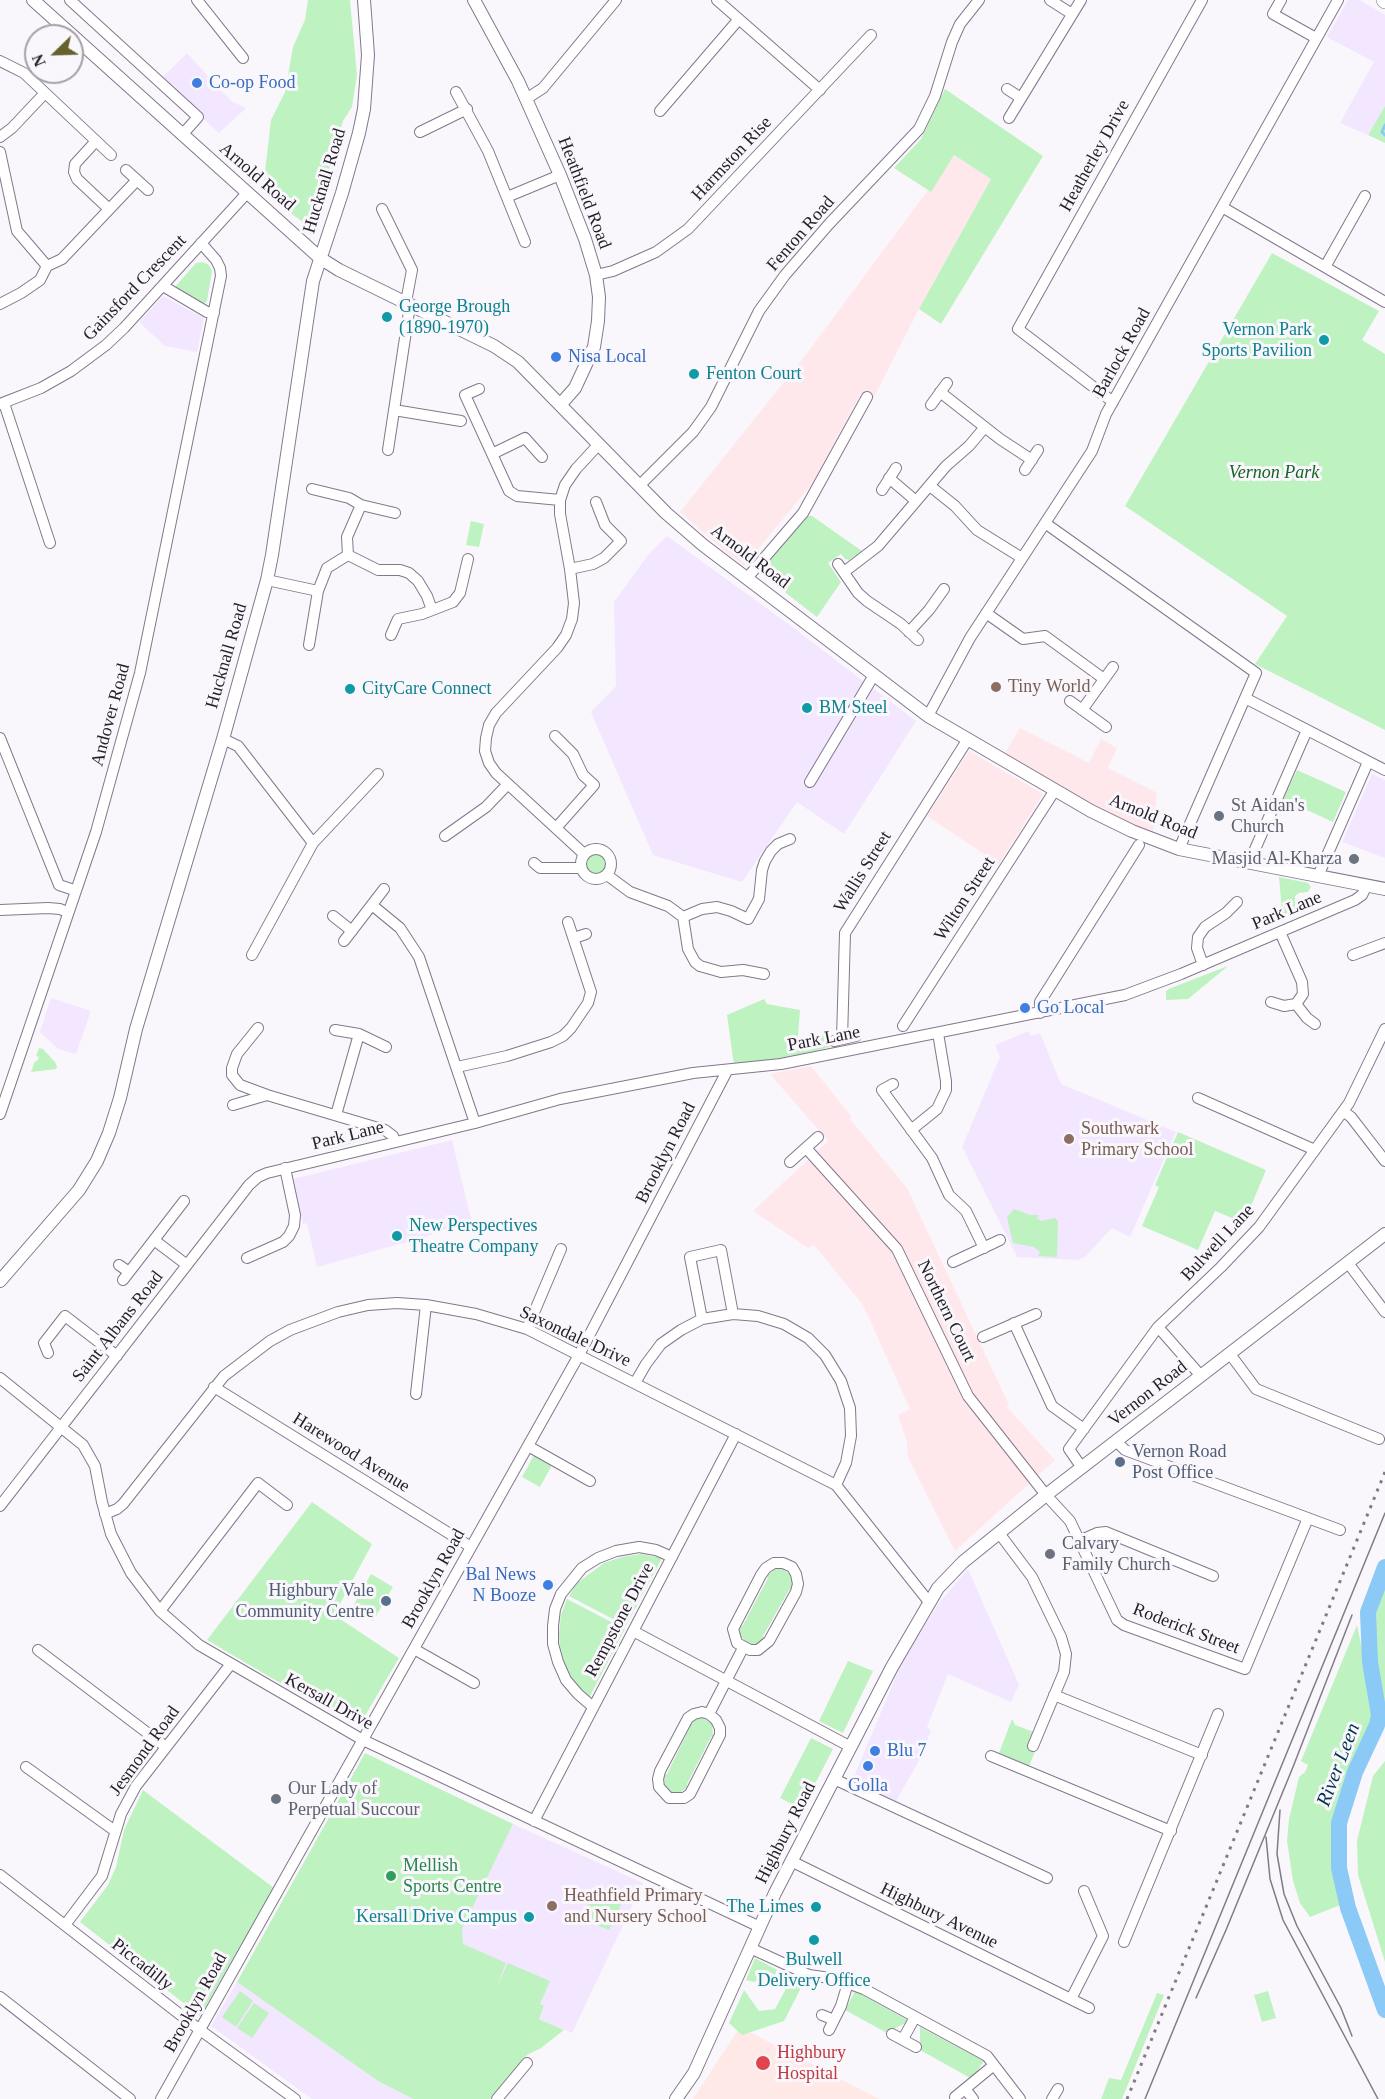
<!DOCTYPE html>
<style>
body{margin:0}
#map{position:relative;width:1385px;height:2099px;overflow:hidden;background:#faf7fc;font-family:"Times New Roman",serif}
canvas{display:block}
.north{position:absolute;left:24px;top:24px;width:60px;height:60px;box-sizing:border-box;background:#faf7fc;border:2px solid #a4a0a7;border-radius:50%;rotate:247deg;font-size:16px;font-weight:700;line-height:24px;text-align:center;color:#231e27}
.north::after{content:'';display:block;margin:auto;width:21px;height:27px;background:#66622e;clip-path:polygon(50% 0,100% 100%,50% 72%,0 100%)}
</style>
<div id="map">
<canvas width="1385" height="2099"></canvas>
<div class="north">N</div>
</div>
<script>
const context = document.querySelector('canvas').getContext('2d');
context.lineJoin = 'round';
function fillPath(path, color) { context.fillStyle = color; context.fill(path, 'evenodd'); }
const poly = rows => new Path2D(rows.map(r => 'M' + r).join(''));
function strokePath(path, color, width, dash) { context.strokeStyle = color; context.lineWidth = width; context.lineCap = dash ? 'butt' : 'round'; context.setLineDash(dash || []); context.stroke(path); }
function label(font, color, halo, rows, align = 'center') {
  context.font = font + ' "Times New Roman",serif'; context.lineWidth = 6; context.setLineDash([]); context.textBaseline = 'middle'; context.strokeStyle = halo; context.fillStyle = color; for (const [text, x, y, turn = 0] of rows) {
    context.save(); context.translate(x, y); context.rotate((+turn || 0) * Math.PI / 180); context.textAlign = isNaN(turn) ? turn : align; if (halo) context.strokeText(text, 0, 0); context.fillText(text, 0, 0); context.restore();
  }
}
const built = poly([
 [1348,0,1360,0,1385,15,1385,106,1368,135,1340,123,1374,62,1327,37],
 [187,53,231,101,246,108,219,133,160,80],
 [163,296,204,318,197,352,165,346,139,322],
 [667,536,791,626,916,721,844,834,797,802,742,882,653,855,591,712,616,686,614,602,648,555],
 [1372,774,1385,780,1385,858,1342,842],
 [51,998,91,1011,76,1054,58,1049,40,1032],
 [1029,1031,1031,1036,1040,1033,1061,1084,1176,1132,1130,1237,1112,1228,1085,1257,1077,1260,1017,1257,962,1147,1000,1057,995,1045],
 [452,1140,471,1219,428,1236,317,1267,307,1223,303,1224,293,1179],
 [968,1569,1019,1685,1011,1702,948,1674,927,1727,931,1730,921,1757,896,1801,852,1781,903,1660,939,1603],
 [513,1824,643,1883,572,2033,539,2019,544,2007,454,1968,463,1944,461,1929],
 [237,1982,378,2081,413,2099,312,2099,211,2026]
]);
const industrial = poly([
 [954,155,991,179,919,309,872,401,861,393,812,484,744,566,727,553,680,512,808,352],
 [1020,728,1089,763,1101,739,1117,748,1108,768,1157,793,1153,835,1119,820,1003,756],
 [969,751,1043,794,999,864,927,816],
 [811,1066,851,1116,850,1119,907,1188,1009,1405,1007,1407,1055,1460,955,1551,908,1457,907,1442,898,1415,910,1409,863,1305,814,1245,808,1248,753,1211,828,1141,770,1074]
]);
const medical = poly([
 [740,2027,879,2099,693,2099]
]);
const green = poly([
 [308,0,350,0,357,75,352,107,343,121,315,220,307,225,289,212,263,189,271,120,285,92,293,47,305,20],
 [945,89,1043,156,941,324,919,309,991,179,954,155,931,192,894,168,921,139],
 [1385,106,1385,143,1368,135],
 [1272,253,1379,311,1362,340,1385,354,1385,730,1255,664,1287,616,1125,506],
 [203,262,209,265,212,271,207,301,204,304,174,288,196,263],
 [808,516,812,516,862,551,849,560,845,559,841,554,828,563,841,582,817,617,769,580,760,571],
 [471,521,484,524,479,547,466,545],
 [1297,770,1346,792,1333,822,1283,799],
 '585 864a11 11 0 1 1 22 0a11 11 0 1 1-22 0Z',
 [1279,877,1308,883,1311,887,1308,892,1299,893,1295,896,1295,910,1284,919,1283,923],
 [1228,966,1188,999,1166,1000,1166,991,1171,988],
 [764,999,767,1004,800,1010,798,1038,830,1035,830,1047,779,1060,734,1065,727,1015],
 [39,1048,43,1049,55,1062,57,1067,56,1069,31,1072,35,1061,37,1061,39,1057,36,1056],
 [360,1129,373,1133,372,1138,330,1149,328,1145,330,1137,343,1141,349,1140,350,1136,357,1138],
 [1178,1132,1266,1170,1244,1223,1215,1211,1198,1250,1142,1226,1159,1187,1155,1185],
 [1014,1209,1030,1215,1039,1215,1037,1218,1041,1221,1055,1218,1058,1221,1057,1257,1038,1256,1040,1252,1034,1247,1013,1243,1007,1217],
 [534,1455,552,1465,540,1487,522,1477],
 [312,1502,372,1544,334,1615,399,1658,359,1726,275,1680,207,1640],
 [641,1554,662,1558,626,1626,569,1596,577,1583,604,1563,622,1557],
 [1385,1567,1385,1727,1366,1611],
 [775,1569,782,1569,790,1574,793,1584,792,1588,789,1590,763,1636,764,1639,757,1644,749,1644,740,1636,740,1627,743,1625,768,1578,767,1576],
 [371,1574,393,1587,373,1621,352,1608],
 [567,1599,625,1629,589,1698,576,1685,566,1669,560,1650,559,1634,561,1615],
 [1357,1625,1376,1715,1377,1726,1375,1734,1353,1779,1346,1803,1341,1866,1348,1902,1310,1917,1300,1903,1293,1881,1287,1841,1289,1819,1299,1777,1305,1772,1308,1765,1301,1761],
 [848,1661,873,1671,843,1733,819,1721],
 [701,1717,712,1724,713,1736,711,1737,687,1784,687,1788,679,1793,670,1792,665,1785,664,1775,667,1774,690,1727,690,1723,697,1718],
 [1012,1719,1015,1725,1034,1732,1036,1749,1029,1766,999,1753],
 [811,1738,833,1749,802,1809,780,1798],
 [365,1753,513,1824,462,1929,463,1944,506,1963,497,1986,508,1963,550,1981,540,2004,544,2006,539,2019,564,2030,541,2048,527,2055,490,2099,413,2099,378,2081,237,1982],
 [1385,1761,1385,1962,1358,1875,1357,1841,1373,1776],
 [143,1790,274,1888,200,2016,80,1922,108,1885,116,1867,124,1830],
 [607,1895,623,1901,609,1930,592,1923,588,1902],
 [755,1958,803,1984,784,2021,742,2035,729,2023,744,1990,759,2011,775,2009,788,1985,770,1972,754,1982,746,1980],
 [240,1991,253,2001,236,2027,222,2017],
 [855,1991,909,2021,887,2033,845,2010],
 [1268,1991,1276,2018,1262,2022,1254,1995],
 [1157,1993,1164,1995,1122,2099,1101,2099,1109,2078,1121,2080],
 [254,2003,269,2013,252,2038,237,2028],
 [920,2027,984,2061,972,2079,920,2050]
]);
const stream = poly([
 [1385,125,1382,132,1385,135]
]);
const river = poly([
 [1385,1567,1368,1612,1370,1662,1379,1715,1377,1725,1355,1772,1339,1823,1339,1868,1348,1908,1385,2010]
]);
const minor = poly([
 [70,0,198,117,182,135],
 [197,0,243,58],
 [717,0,820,90],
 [1050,0,1072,14],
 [1281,0,1273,14,1316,38],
 [0,61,24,73,111,155],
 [1007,89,1021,98],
 [456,92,488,151,525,242],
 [526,99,543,88,616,0],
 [660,111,739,19],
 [1009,118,1081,0],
 [420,132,467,109],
 [0,137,12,128,45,93],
 [96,141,75,164,74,172,77,179,109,209],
 [0,152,17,231,47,266,40,280,21,293,0,304],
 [126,170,148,190],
 [507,197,560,175],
 [1222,207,1385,302],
 [382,209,412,270,406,302],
 [47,266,62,259,137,180],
 [1325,267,1365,196],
 [596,275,613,271,656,252,688,229,871,35],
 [163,286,207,312,214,313],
 [479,389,465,395,509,491,517,496,560,500],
 [940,392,1000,439,1032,460],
 [1113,402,1018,329,1202,0],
 [4,403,50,543],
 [0,404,41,388,71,371,106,345,124,328,247,193],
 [931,405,947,383],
 [394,410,461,421],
 [388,450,410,305],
 [492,454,525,438,542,457],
 [1025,470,1038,450],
 [889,478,916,501],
 [639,486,693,432,711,407,759,311,785,275,829,224,919,129,935,96,952,42,960,24,979,0],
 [930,486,955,506,977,530,1022,558],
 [312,489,349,498,361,505,395,513],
 [882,490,896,468],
 [361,505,347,537,348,555,378,570,400,570,409,573,418,581,427,596,432,610],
 [1045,523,1256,673,1179,849],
 [838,564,858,593,867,601,901,624,918,640],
 [570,569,593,564,604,558,621,541,605,525,596,502],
 [844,572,878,546,946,466,969,446,985,427],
 [747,578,803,513,867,397],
 [267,580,318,591],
 [986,613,1023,639,1045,636,1104,679],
 [909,632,929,610,944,589],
 [391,635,398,619,422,614,453,602,460,593,468,559],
 [309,645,318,591,327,568,348,555],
 [1245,698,1385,770],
 [1070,701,1106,727],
 [1082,710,1113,667],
 [928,716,970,638,1092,451,1106,414,1338,0],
 [555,736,573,754,583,775,594,785,556,828],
 [0,738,59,885,74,890],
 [223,739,238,746,313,843],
 [810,782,874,675],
 [445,836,486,807,508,784],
 '581 864a15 15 0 1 1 30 0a15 15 0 1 1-30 0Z',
 [584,854,496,773,489,763,485,751,486,738,489,725,496,713,557,648,566,635,572,619,574,603,570,569,560,514,560,500,565,485,576,469,599,444],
 [534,863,540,868,581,868],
 [1249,863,1307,730],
 [607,875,630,892,668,906,683,917,688,949,695,962,700,966,721,972,743,970,764,974],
 [1318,876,1368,762],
 [372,905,400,928,419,957,475,1123],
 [0,910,48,908,60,909,67,912],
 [333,916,352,931],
 [683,917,702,909,717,907,731,911,748,919,759,899,762,870,765,861,771,851,778,844,790,839],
 [574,938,586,934],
 [344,941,384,889],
 [252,955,313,843,378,774],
 [1353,955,1385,943],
 [1203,965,1197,948,1198,937,1205,927,1226,913,1237,902],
 [1271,1002,1284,1006,1296,1004,1303,994,1302,982,1280,932],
 [1296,1004,1307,1018,1315,1024],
 [1040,1013,1040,1002,1139,845],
 [903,1026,1055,790],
 [258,1028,237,1054,232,1068,232,1075,240,1085,267,1095],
 [335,1030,359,1034,386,1047],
 [842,1039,845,933,968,739],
 [834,1041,856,1036],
 [457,1067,507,1056,551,1042,563,1036,571,1028,588,1003,591,992,568,922],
 [893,1084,882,1090,932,1158,949,1195,966,1211,984,1248],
 [1198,1098,1315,1150],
 [233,1105,267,1095,385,1130,393,1136,395,1142],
 [1343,1111,1351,1117,1385,1161],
 [0,1114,96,832,140,673,221,276,220,268,216,260,201,243],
 [336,1115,359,1034],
 [911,1130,937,1109,946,1090,946,1081,938,1033],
 [806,1148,897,1249,968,1396,1046,1495,1070,1521,1117,1620,1124,1625,1245,1669,1308,1518],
 [790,1162,818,1137],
 [154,1240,187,1265],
 [247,1258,283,1242,289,1236,294,1226,295,1215,285,1168],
 [953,1262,1000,1240],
 [1348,1263,1385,1312],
 [119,1265,129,1272],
 [123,1280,184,1201],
 [702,1319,690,1257,721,1250,733,1314],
 [1014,1323,1052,1406,1084,1429],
 [1158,1327,1201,1376],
 [527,1329,561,1249],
 [983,1337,1036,1314],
 [48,1353,44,1343,65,1316,117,1356],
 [1230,1354,1256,1389,1379,1439],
 [0,1378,83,1445,95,1466,102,1502,111,1534,131,1573,160,1611,199,1645,363,1740,760,1927],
 [635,1383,646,1364,661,1344,681,1330,702,1319,733,1314,758,1316,784,1324,808,1338,825,1355,841,1381,850,1408,851,1436,846,1463,836,1485],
 [214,1387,471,1547],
 [416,1394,426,1305],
 [1116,1441,1125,1450,1340,1530],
 [528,1446,590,1481],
 [1082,1468,1069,1449,1158,1327,1221,1267,1259,1227,1349,1103,1385,1029],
 [0,1506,249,1185,258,1177,267,1173,475,1123,560,1099,693,1073,781,1064,1125,995,1181,974,1355,900,1362,895,1367,885],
 [105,1514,117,1509,123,1504,224,1376,270,1341,290,1330,338,1312,368,1305,397,1303,426,1305,476,1314,527,1329,836,1485,929,1602],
 [999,1533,1032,1577,1061,1637,1066,1654,1064,1672,1033,1746],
 [1079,1541,1097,1533,1106,1532,1213,1576],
 [774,1563,783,1563,792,1567,796,1574,798,1584,796,1592,769,1641,758,1650,750,1650,737,1643,733,1629,761,1575,766,1568,774,1563],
 [160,1611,258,1483,287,1505],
 [633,1631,851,1747],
 [414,1649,474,1683],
 [38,1650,166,1747],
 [1054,1695,1202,1755],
 [593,1707,578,1694,566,1680,558,1662,553,1644,553,1626,555,1609,561,1594,582,1568,598,1558,616,1551,639,1547,656,1550,672,1557],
 [702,1712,709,1714,716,1720,720,1728,720,1735,690,1794,684,1798,669,1798,659,1787,658,1779,660,1771,688,1718,694,1714,702,1712],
 [709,1714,743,1648],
 [991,1756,1171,1831],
 [26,1767,115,1831],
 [834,1779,1047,1878],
 [534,1821,736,1434],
 [793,1862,1089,2008],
 [0,1875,200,2030,295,2099],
 [65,1925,102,1876,121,1814,136,1786,230,1665],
 [1124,1942,1218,1714],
 [750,1948,809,1975,837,1979,864,1989,987,2056,1020,2099],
 [0,1997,130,2099],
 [1071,1999,1103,1936,1084,1891],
 [822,2015,834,2020],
 [829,2030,841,2006,848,1983],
 [892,2034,916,2047],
 [903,2039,915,2017],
 [966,2090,973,2099],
 [955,2097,994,2065],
 [161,2099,579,1355,727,1071],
 [497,2099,527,2063],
 [1052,2099,1058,2089]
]);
const major = poly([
 [33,0,320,258,339,270,494,346,518,362,666,513,703,545,928,716,1091,811,1132,831,1179,849,1385,889],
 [474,0,518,81,560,175,585,239,596,275,599,297,598,321,594,347,575,388,560,405],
 [0,1281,79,1190,97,1161,109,1133,120,1098,136,1029,223,739,267,580,272,555,313,281,342,193,359,133,364,109,368,55,364,0],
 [676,2099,694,2073,775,1893,892,1667,938,1588,963,1562,1046,1495,1385,1234]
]);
const highway = poly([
 [1384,0,1385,1]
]);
const tram = poly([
 [1280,1810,1277,1854,1284,1894,1297,1926,1341,2008,1352,2036],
 [1266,1837,1270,1879,1283,1920,1378,2099],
 [1196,1998,1226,1930,1293,1767,1352,1615],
 [1145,2099,1385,1513]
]);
const rail = poly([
 [1127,2099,1385,1472]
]);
const markers = [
 [197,83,6,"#3f7fe0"],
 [387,317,6,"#0f9aa8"],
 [1324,340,6,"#0f9aa8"],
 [556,357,6,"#3f7fe0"],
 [694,374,6,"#0f9aa8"],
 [996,687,6,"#8d6e63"],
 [350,689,6,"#0f9aa8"],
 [807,708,6,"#0f9aa8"],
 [1219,816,6,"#6b7280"],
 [1354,859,6,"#6b7280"],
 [1025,1008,6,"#3f7fe0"],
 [1069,1139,6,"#8d6e63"],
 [397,1236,6,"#0f9aa8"],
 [1120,1462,6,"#5c6f8a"],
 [1050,1554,6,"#6b7280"],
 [548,1585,6,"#3f7fe0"],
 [386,1601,6,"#5c6f8a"],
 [875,1751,6,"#3f7fe0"],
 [868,1766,6,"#3f7fe0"],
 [276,1799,6,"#6b7280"],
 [391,1876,6,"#2e9e5b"],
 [552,1906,6,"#8d6e63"],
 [816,1907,6,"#0f9aa8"],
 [529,1917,6,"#0f9aa8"],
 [814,1940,6,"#0f9aa8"],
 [763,2063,8,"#e0444e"]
];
const shopNames = [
 ["Co-op Food",209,83],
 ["Nisa Local",568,357],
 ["Go Local",1037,1008],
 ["Bal News",536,1575,"right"],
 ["N Booze",536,1596,"right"],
 ["Blu 7",887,1751],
 ["Golla",868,1786,"center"]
];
const streetNames = [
 ["Heatherley Drive",1095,156,-61],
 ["Harmston Rise",732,159,-47],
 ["Arnold Road",257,177,41],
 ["Hucknall Road",325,181,-73],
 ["Heathfield Road",584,193,69],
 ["Fenton Road",801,234,-49],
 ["Gainsford Crescent",135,288,-46],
 ["Barlock Road",1122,353,-61],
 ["Arnold Road",750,557,37],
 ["Hucknall Road",227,656,-74],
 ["Andover Road",111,715,-75],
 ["Arnold Road",1153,817,22],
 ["Wallis Street",863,872,-58],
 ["Wilton Street",965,899,-57],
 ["Park Lane",1287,911,-23],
 ["Park Lane",824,1039,-11],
 ["Park Lane",348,1136,-14],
 ["Brooklyn Road",666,1153,-63],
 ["Bulwell Lane",1218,1243,-47],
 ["Northern Court",946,1311,64],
 ["Saint Albans Road",118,1327,-52],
 ["Saxondale Drive",575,1337,25],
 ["Vernon Road",1148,1394,-38],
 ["Harewood Avenue",351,1453,32],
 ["Brooklyn Road",434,1579,-61],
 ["Rempstone Drive",620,1620,-62],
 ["Roderick Street",1186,1629,21],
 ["Kersall Drive",329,1702,29],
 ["Jesmond Road",145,1751,-54],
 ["Highbury Road",786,1833,-63],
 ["Highbury Avenue",939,1916,26],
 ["Piccadilly",142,1965,38],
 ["Brooklyn Road",196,2003,-61]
];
const cultureNames = [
 ["George Brough",399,307],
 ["(1890-1970)",399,328],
 ["Vernon Park",1312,330,"right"],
 ["Sports Pavilion",1312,351,"right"],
 ["Fenton Court",706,374],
 ["CityCare Connect",362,689],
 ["BM Steel",819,708],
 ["New Perspectives",409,1226],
 ["Theatre Company",409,1247],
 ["The Limes",804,1907,"right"],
 ["Kersall Drive Campus",517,1917,"right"],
 ["Bulwell",814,1960,"center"],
 ["Delivery Office",814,1981,"center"]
];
const parkNames = [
 ["Vernon Park",1274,473]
];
const educationNames = [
 ["Tiny World",1008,687],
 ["Southwark",1081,1129],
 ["Primary School",1081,1150],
 ["Heathfield Primary",564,1896],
 ["and Nursery School",564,1917]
];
const worshipNames = [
 ["St Aidan's",1231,806],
 ["Church",1231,827],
 ["Masjid Al-Kharza",1342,859,"right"],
 ["Calvary",1062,1544],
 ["Family Church",1062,1565],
 ["Our Lady of",288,1789],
 ["Perpetual Succour",288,1810]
];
const serviceNames = [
 ["Vernon Road",1132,1452],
 ["Post Office",1132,1473],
 ["Highbury Vale",374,1591,"right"],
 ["Community Centre",374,1612,"right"]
];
const leisureNames = [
 ["Mellish",403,1866],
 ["Sports Centre",403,1887]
];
const healthNames = [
 ["Highbury",777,2053],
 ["Hospital",777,2074]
];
const waterNames = [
 ["River Leen",1339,1765,-69]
];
fillPath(built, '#f3e6ff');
fillPath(industrial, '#fee8ec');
fillPath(medical, '#ffe9e7');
fillPath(green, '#bff2c1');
strokePath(stream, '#8bcaf7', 3);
strokePath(river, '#8bcaf7', 16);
strokePath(minor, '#83778d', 12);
strokePath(major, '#83778d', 14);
strokePath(highway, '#83778d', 16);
strokePath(minor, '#fff', 10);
strokePath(major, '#fff', 12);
strokePath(highway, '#fff', 15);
strokePath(tram, '#807c84', 1.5);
strokePath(rail, '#807c84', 3, [3, 6]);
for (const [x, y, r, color] of markers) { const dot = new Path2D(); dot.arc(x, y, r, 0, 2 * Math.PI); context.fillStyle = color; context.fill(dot); strokePath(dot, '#faf7fc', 2); }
label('18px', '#366cbe', '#faf7fc', shopNames, 'left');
label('18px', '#231e27', '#faf7fc', streetNames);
label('18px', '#0d838f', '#faf7fc', cultureNames, 'left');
label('italic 18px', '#166324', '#faf7fc', parkNames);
label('18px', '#785e54', '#faf7fc', educationNames, 'left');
label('18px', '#5b616d', '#faf7fc', worshipNames, 'left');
label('18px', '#4e5e75', '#faf7fc', serviceNames, 'left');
label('18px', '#27864d', '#faf7fc', leisureNames, 'left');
label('18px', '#be3a42', '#faf7fc', healthNames, 'left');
label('italic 20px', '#003350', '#faf7fc', waterNames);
</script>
